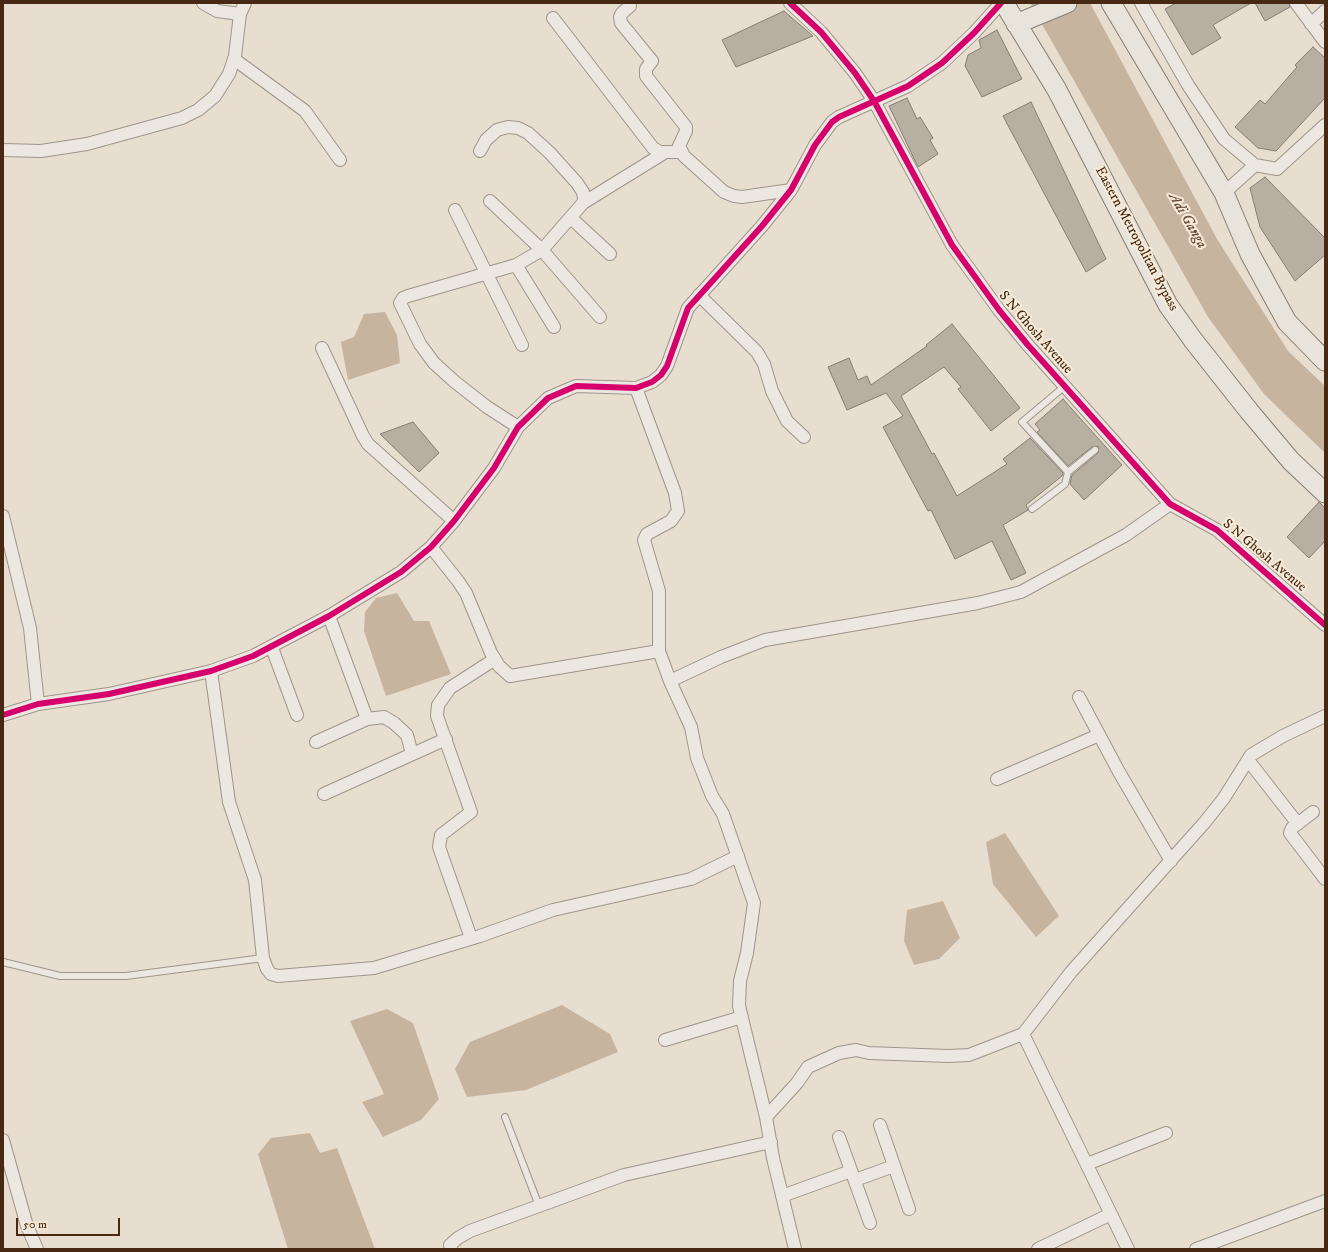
<!DOCTYPE html>
<style>
body{margin:0}
#map{position:relative;width:1328px;height:1252px;overflow:hidden;background:#e8ded0;font-family:"IM FELL DW Pica",serif}
canvas{display:block}
.frame{position:absolute;inset:0;border:4px solid #462813;pointer-events:none}
.scale{position:absolute;left:16px;top:1218px;width:104px;height:18px;box-sizing:border-box;border:2px solid #462813;border-top:0;padding-left:5px;font-size:12px;line-height:14px;white-space:nowrap;color:#462813;-webkit-text-stroke:3px #f7ecd9;paint-order:stroke}
</style>
<div id="map">
<canvas width="1328" height="1252"></canvas>
<div class="frame"></div>
<div class="scale">50 m</div>
</div>
<script>
const context = document.querySelector('canvas').getContext('2d');
context.lineJoin = 'round';
function fillPath(path, color) { context.fillStyle = color; context.fill(path, 'evenodd'); }
const poly = rows => new Path2D(rows.map(r => 'M' + r).join(''));
function strokePath(path, color, width, dash) { context.strokeStyle = color; context.lineWidth = width; context.lineCap = dash ? 'butt' : 'round'; context.setLineDash(dash || []); context.stroke(path); }
function label(font, color, halo, rows, align = 'center') {
  context.font = font + ' "IM FELL DW Pica",serif'; context.lineWidth = 4; context.setLineDash([]); context.textBaseline = 'middle'; context.strokeStyle = halo; context.fillStyle = color; for (const [text, x, y, turn = 0] of rows) {
    context.save(); context.translate(x, y); context.rotate((+turn || 0) * Math.PI / 180); context.textAlign = isNaN(turn) ? turn : align; if (halo) context.strokeText(text, 0, 0); context.fillText(text, 0, 0); context.restore();
  }
}
const water = poly([
 [1030,3,1090,3,1217,239,1288,351,1325,386,1325,453,1264,394,1208,317],
 [385,312,397,335,400,363,348,380,341,342,354,337,364,314],
 [397,593,414,621,429,621,451,674,386,696,364,631,365,612,376,598],
 [1005,833,1059,916,1036,937,993,884,986,842],
 [943,901,960,938,939,959,914,965,904,941,907,910],
 [562,1005,610,1034,618,1052,526,1090,467,1097,455,1069,470,1042],
 [387,1009,413,1023,439,1099,421,1120,383,1137,362,1102,384,1094,350,1021],
 [310,1133,320,1153,337,1148,375,1249,288,1249,258,1154,271,1138]
]);
const building = poly([
 [1176,3,1251,3,1213,25,1221,38,1192,55,1165,9,1176,3],
 [1255,3,1289,3,1290,7,1265,21,1255,3],
 [784,11,813,36,736,67,722,40,784,11],
 [997,30,1022,79,982,97,965,66,968,55,981,48,979,40,997,30],
 [1313,47,1325,58,1325,98,1276,151,1258,148,1235,127,1260,100,1265,104,1297,67,1295,65,1313,47],
 [907,98,917,119,920,117,933,138,930,140,938,154,918,167,889,106,907,98],
 [1031,102,1106,259,1086,272,1003,116,1031,102],
 [1265,177,1325,238,1325,255,1295,281,1260,227,1250,188,1265,177],
 [952,324,1020,408,991,431,958,389,961,387,944,367,901,396,932,454,934,453,957,496,1007,464,1003,459,1030,438,1063,473,1062,476,1026,505,1028,510,1003,525,1026,573,1011,580,992,541,955,559,931,510,928,511,883,427,903,416,886,393,847,410,828,367,849,358,858,380,867,376,871,385,927,346,926,345,952,324],
 [1063,399,1122,465,1084,500,1070,484,1072,475,1098,453,1099,447,1096,446,1092,447,1068,466,1037,432,1040,430,1035,424,1063,399],
 [413,422,439,453,419,472,380,434,413,422],
 [1319,502,1325,508,1325,541,1309,558,1287,537,1319,502]
]);
const lane = poly([
 [1068,472,1095,450],
 [1032,509,1065,484,1068,472,1022,422,1065,386],
 [3,962,60,976,126,976,263,958],
 [505,1117,539,1206]
]);
const street = poly([
 [203,3,217,11,240,14],
 [790,3,821,32,855,73,874,101,952,245,999,310,1027,344,1170,504,1217,530,1325,625],
 [1141,3,1188,85,1224,139,1255,165,1277,169,1325,125],
 [1296,3,1325,42],
 [630,6,622,13,620,17,621,23,652,61,646,69,646,76,686,127,686,131,679,146,684,156,724,192,734,196,742,197,791,190],
 [553,18,653,148,660,152,680,152],
 [1311,24,1325,11],
 [234,59,305,111,340,160],
 [3,150,41,151,87,144,182,118,198,110,215,96,229,74,235,56,240,14,245,3],
 [480,151,486,140,497,130,508,127,518,128,528,133,550,153,577,183,583,192,584,199,583,203,542,250,516,265,408,296,403,298,400,303,420,344,434,363,455,382,487,407,518,427],
 [1224,193,1255,165],
 [490,201,542,250,600,317],
 [583,203,664,153],
 [455,210,522,345],
 [571,218,610,254],
 [516,265,554,327],
 [699,295,757,352,764,364,772,391,787,421,804,437],
 [322,348,363,436,368,444,454,521],
 [3,516,30,628,38,704],
 [431,547,458,581,466,593,491,653,499,666,510,676,659,651,659,591,644,540,647,534,671,521,678,511,675,493,636,388],
 [329,616,367,719,384,717,394,723,407,735,412,754],
 [272,648,297,715],
 [659,651,670,681,691,727,697,758,712,796,723,814,754,903,747,953,740,981,739,1006,766,1117,797,1083,808,1067,839,1053,856,1050,869,1053,948,1056,969,1055,1023,1034],
 [211,671,229,802,255,880,263,958,267,969,271,974,278,976,374,968,480,936,553,910,691,879,738,856],
 [670,681,721,657,765,640,978,603,1021,592,1126,535,1170,504],
 [1079,697,1119,772,1171,861],
 [3,715,38,704,109,694,211,671,253,656,329,616,401,572,431,547,454,521,494,468,518,427,548,398,576,386,636,388,652,382,661,375,667,366,688,308,762,226,791,190,815,145,832,122,839,117,908,86,942,63,974,33,1001,3],
 [316,742,367,719],
 [1248,760,1298,824],
 [997,779,1099,735],
 [324,794,446,739],
 [1313,812,1292,828,1290,833,1325,879],
 [471,938,439,847,441,835,471,812,437,716,438,705,450,688,495,659],
 [665,1040,742,1017],
 [766,1117,773,1158,795,1249],
 [880,1125,909,1209],
 [839,1137,870,1223],
 [3,1140,27,1226,37,1249],
 [1087,1164,1166,1133],
 [855,1180,894,1166],
 [782,1196,851,1171],
 [451,1249,450,1245,458,1238,470,1231,624,1175,771,1142],
 [1038,1249,1111,1214],
 [1128,1249,1023,1034,1071,972,1205,822,1224,798,1251,755,1283,736,1325,716],
 [1196,1249,1325,1201]
]);
const primary = poly([
 [1004,3,1057,90,1168,305,1193,340,1249,411,1291,461,1325,493],
 [1111,3,1224,193,1250,254,1287,322,1325,361],
 [1016,24,1067,3]
]);
const cycleway = poly([
 [790,3,821,32,855,73,874,101,952,245,999,310,1027,344,1170,504,1217,530,1325,625],
 [3,715,38,704,109,694,211,671,253,656,329,616,401,572,431,547,454,521,494,468,518,427,548,398,576,386,636,388,652,382,661,375,667,366,688,308,762,226,791,190,815,145,832,122,839,117,908,86,942,63,974,33,1001,3]
]);
const streetNames = [
 ["Eastern Metropolitan Bypass",1136,239,62],
 ["S N Ghosh Avenue",1035,333,49],
 ["S N Ghosh Avenue",1264,556,40]
];
const waterNames = [
 ["Adi Ganga",1187,221,60]
];
fillPath(water, '#c6b49e');
fillPath(building, '#b8afa3');
strokePath(building, '#867c71', 1);
strokePath(lane, '#9e948a', 8);
strokePath(street, '#9e948a', 14);
strokePath(primary, '#867c71', 21);
strokePath(lane, '#ece7e0', 6);
strokePath(street, '#ece7e0', 12);
strokePath(primary, '#e9e4db', 19);
strokePath(cycleway, '#d6006c', 6);
label('14px', '#462813', '#f7ecd9', streetNames);
label('italic 15px', '#684d36', '#f7ecd9', waterNames);
</script>
